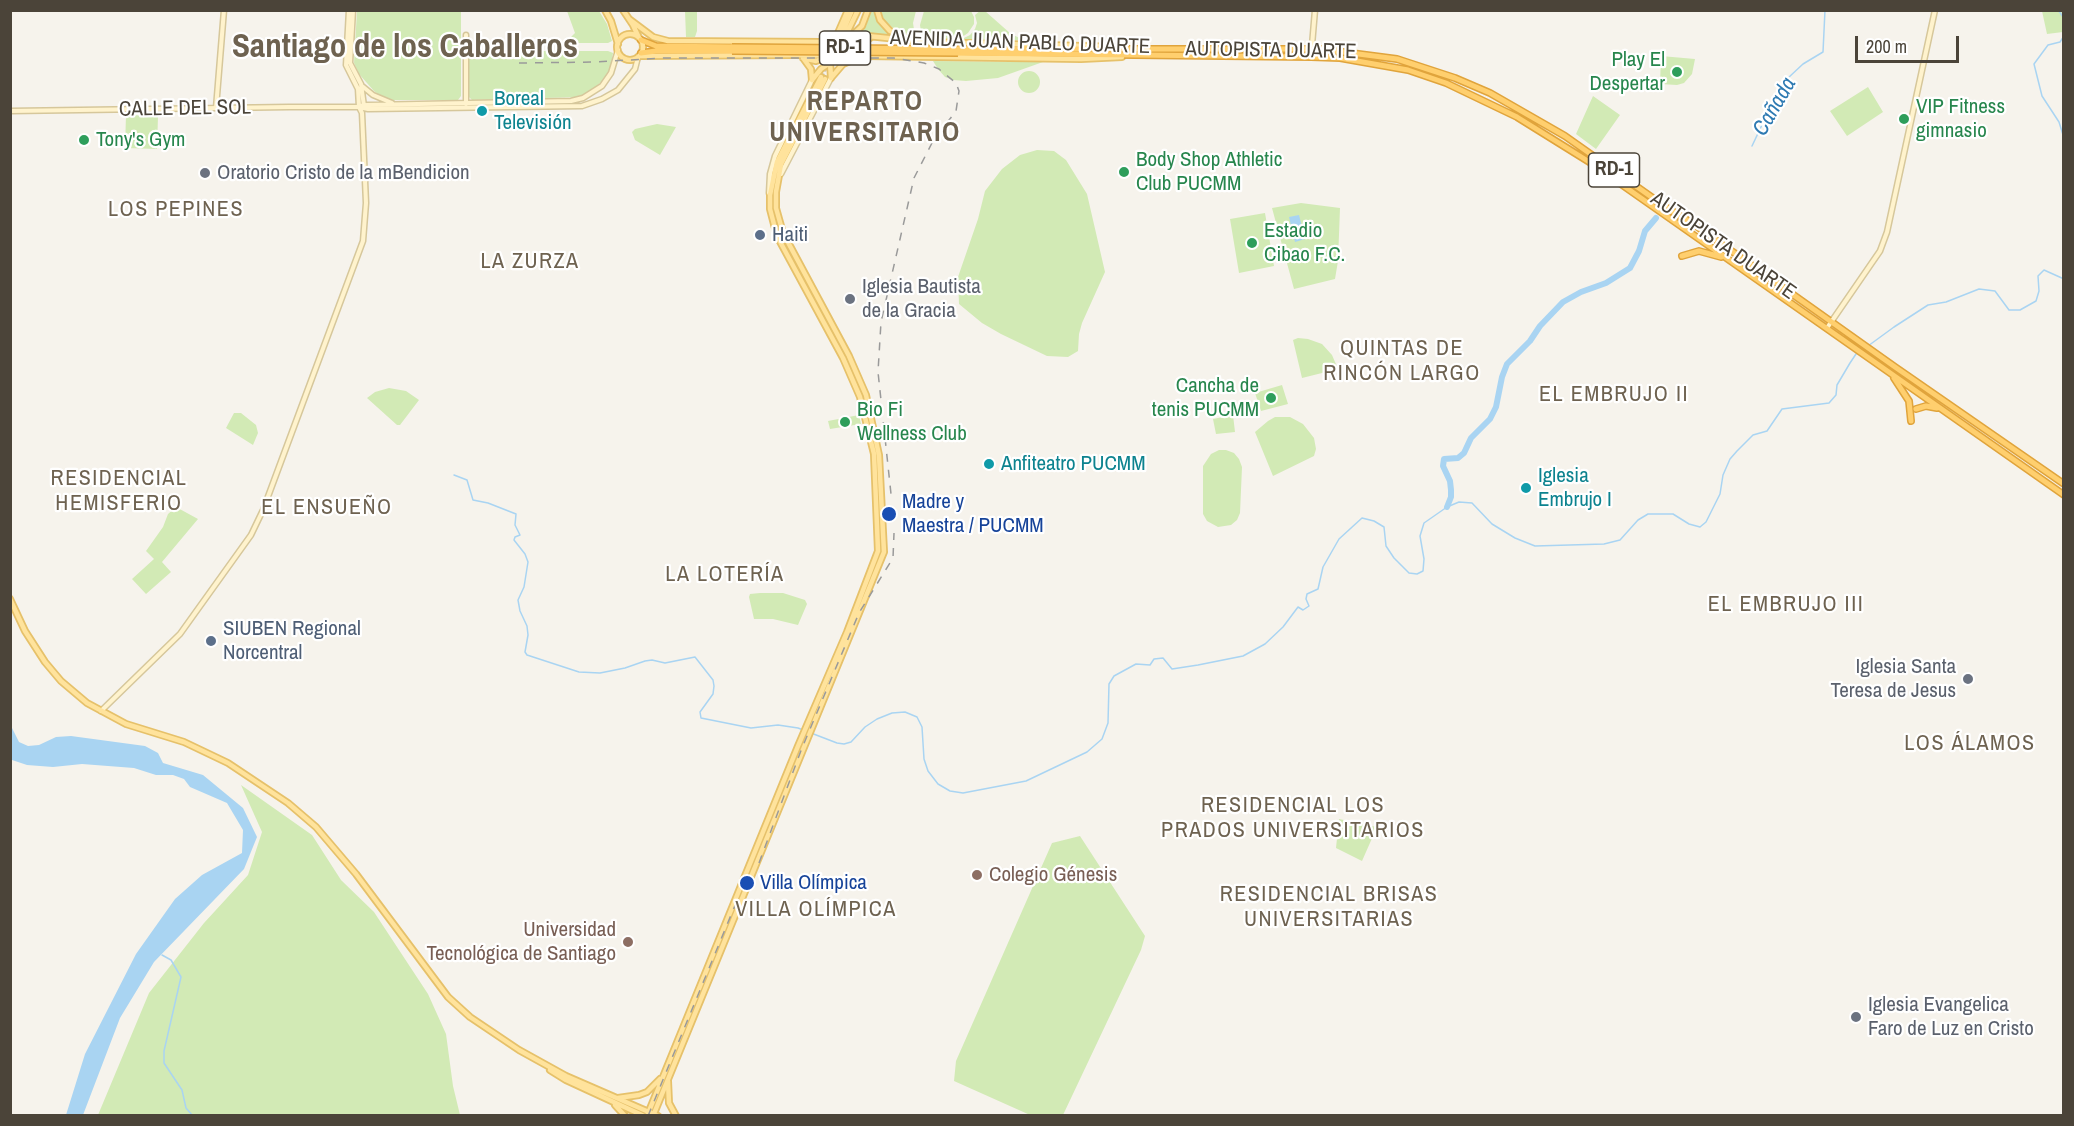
<!DOCTYPE html>
<meta charset="utf-8">
<style>
body{margin:0}
#map{position:relative;width:2074px;height:1126px;overflow:hidden;background:#f6f3ec;font-family:"Archivo Narrow",sans-serif}
canvas{display:block}
.frame{position:absolute;inset:0;border:12px solid #4b4439;pointer-events:none}
.scale{position:absolute;left:1855px;top:36px;width:104px;height:27px;box-sizing:border-box;border:3px solid #4b4439;border-top:0;padding-left:8px;font-size:18px;line-height:21px;white-space:nowrap;color:#4b4439;-webkit-text-stroke:4px #fff;paint-order:stroke}
</style>
<div id="map">
<canvas width="2074" height="1126"></canvas>
<div class="frame"></div>
<div class="scale">200 m</div>
</div>
<script>
const context = document.querySelector('canvas').getContext('2d');
context.lineJoin = 'round';
function fillPath(path, color) { context.fillStyle = color; context.fill(path, 'evenodd'); }
const poly = rows => new Path2D(rows.map(r => 'M' + r).join(''));
function strokePath(path, color, width, dash) { context.strokeStyle = color; context.lineWidth = width; context.lineCap = dash ? 'butt' : 'round'; context.setLineDash(dash || []); context.stroke(path); }
function label(font, color, halo, rows, align = 'center') {
  context.font = font + ' "Archivo Narrow",sans-serif'; context.lineWidth = 4.5; context.setLineDash([]); context.textBaseline = 'middle'; context.strokeStyle = halo; context.fillStyle = color; for (const [text, x, y, turn = 0] of rows) {
    context.save(); context.translate(x, y); context.rotate((+turn || 0) * Math.PI / 180); context.textAlign = isNaN(turn) ? turn : align; if (halo) context.strokeText(text, 0, 0); context.fillText(text, 0, 0); context.restore();
  }
}
const green = poly([
 [981,10,985,11,1011,34,1024,40,958,41,970,35,975,29,977,23,975,15],
 [357,11,461,11,461,96,458,100,393,100,382,97,374,91,359,74,354,63],
 [567,11,599,11,607,24,612,41,608,43,570,43,571,37,575,33],
 [685,11,697,11,697,31,695,37,686,37],
 [870,11,874,11,878,21,884,29,899,39,856,36,866,26],
 [880,11,916,11,913,23,915,36,896,31,884,20],
 [924,11,971,11,974,17,974,24,968,33,959,39,948,40,922,38,920,25],
 [2042,11,2063,11,2063,32,2047,34],
 [472,51,608,51,613,53,611,65,606,77,594,89,581,97,472,100,468,96,468,56],
 [1661,56,1695,59,1692,74,1684,83,1677,85,1660,84],
 [933,61,1043,62,998,78,966,81,953,80,945,77,938,69],
 '1018 82a11 11 0 1 1 22 0a11 11 0 1 1-22 0Z',
 [1868,87,1883,112,1847,136,1830,111],
 [1593,96,1620,115,1596,149,1576,134],
 [126,115,158,116,157,149,125,148],
 [657,124,676,127,660,155,635,140,632,132,635,129],
 [1037,150,1054,151,1066,160,1087,194,1105,272,1082,323,1079,334,1078,351,1068,357,1047,356,1001,334,982,323,959,304,958,277,978,219,985,191,1002,169,1020,155],
 [1301,203,1340,208,1338,261,1335,279,1294,289,1272,208],
 [1265,213,1274,266,1239,273,1230,219],
 [1298,338,1308,339,1322,344,1332,355,1338,369,1302,378,1293,340],
 [1282,385,1288,404,1261,411,1255,393],
 [389,388,406,391,419,400,400,425,397,425,367,398,375,392],
 [234,413,241,413,256,425,258,433,253,445,226,428],
 [859,415,861,424,830,429,828,421],
 [1233,415,1235,432,1216,434,1213,419],
 [1275,417,1290,417,1303,424,1314,438,1316,449,1314,456,1273,476,1255,432,1268,421],
 [1219,450,1226,450,1234,453,1239,459,1242,467,1240,513,1237,520,1231,525,1218,527,1207,521,1203,514,1203,466,1211,454],
 [176,507,198,519,162,562,171,572,146,594,132,579,154,559,146,551,163,527,168,514],
 [760,593,783,593,805,600,807,604,798,625,773,619,754,619,749,597,750,594],
 [241,785,312,835,341,880,374,912,428,994,446,1034,453,1086,460,1115,98,1115,149,993,204,923,248,875,262,832],
 [1339,819,1377,827,1362,861,1336,848],
 [1080,836,1145,936,1141,950,1063,1115,1030,1115,954,1081,956,1061,1052,843]
]);
const water = poly([
 [1299,215,1305,239,1295,242,1289,217],
 [11,726,19,742,28,746,39,745,56,737,71,736,145,746,158,753,163,763,203,775,243,808,257,837,244,869,154,962,120,1018,83,1115,66,1115,85,1054,136,954,175,899,202,875,242,853,243,830,227,803,190,787,184,779,173,775,156,775,134,768,82,764,53,767,27,765,12,760]
]);
const stream = poly([
 [2058,10,2064,18],
 [2064,36,2060,42,2048,45,2034,64,2042,96,2059,122,2064,138],
 [1752,146,1770,108,1788,78,1803,64,1823,52,1825,10],
 [1868,346,1894,327,1928,305,1946,302,1979,289,1995,291,2009,310,2020,310,2036,301,2039,291,2038,276,2044,270,2064,279],
 [454,475,467,480,473,500,488,503,516,514,515,525,520,535,515,537,514,540,525,554,528,562,524,587,518,600,520,611,527,626,528,635,525,652,527,655,579,672,600,673,625,668,645,661,652,660,665,663,695,657,713,680,714,686,713,694,700,712,701,718,751,728,778,725,798,728,837,743,844,744,851,742,865,727,877,719,892,713,905,712,917,717,922,727,924,759,928,771,938,784,950,791,963,793,1026,781,1087,752,1102,739,1108,723,1109,684,1114,676,1136,664,1150,665,1154,659,1163,658,1172,669,1198,665,1243,656,1265,644,1283,627,1298,607,1303,610,1309,606,1306,599,1307,594,1318,589,1323,567,1339,539,1362,518,1374,521,1384,527,1386,546,1394,558,1409,573,1417,574,1423,571,1424,559,1420,536,1424,523,1447,507,1459,502,1472,503,1492,524,1515,538,1535,546,1604,544,1620,540,1638,520,1648,514,1673,514,1689,524,1700,527,1706,522,1720,494,1723,475,1730,459,1737,451,1753,435,1767,431,1782,409,1829,403,1836,395,1837,385,1850,363,1856,354,1864,349],
 [162,955,171,960,181,977,164,1051,164,1063,182,1090,186,1108,193,1116]
]);
const river = poly([
 [1447,507,1451,497,1451,490,1450,481,1443,466,1444,459,1458,458,1464,453,1471,438,1490,419,1496,407,1502,377,1507,364,1530,341,1540,326,1563,302,1581,292,1606,283,1630,268,1639,251,1645,231,1656,218]
]);
const primaryTunnel = poly([
 [821,77,842,34]
]);
const secondary = poly([
 [353,10,350,63,361,84,364,106],
 [1311,57,1315,10],
 [362,86,373,95,392,103],
 [466,104,466,35],
 [359,106,367,105,571,101,583,98,602,86,611,73,618,50],
 [216,108,224,10],
 [10,111,289,107,359,107,368,109,582,106,602,99,618,90,635,69,638,57],
 [781,174,831,78],
 [769,193,770,174,775,156,812,80],
 [1827,328,1880,251,1887,232,1935,10],
 [101,711,180,634,251,535,263,510,363,241,366,203,362,113,359,107,358,89,346,65,349,10]
]);
const primary = poly([
 [605,10,611,21,618,44],
 [623,10,633,25,639,38],
 [877,10,880,20,890,31,908,39],
 [629,19,653,37,668,41,821,42,868,36,926,42,1122,47],
 [842,34,852,10],
 '617 47a13 13 0 1 1 26 0a13 13 0 1 1-26 0Z',
 [845,37,858,10],
 [838,49,862,26,868,10],
 [851,49,870,38],
 [841,50,837,41,838,33,848,10],
 [639,56,795,55,1081,59,1122,57],
 [803,58,816,61,827,57],
 [803,58,811,69,812,80],
 [830,62,831,78],
 [831,78,843,64,857,58],
 [812,80,821,69,839,57],
 [10,599,25,631,45,662,61,681,87,703,126,724,184,742,228,763,288,803,316,827,356,874,448,997,470,1017,519,1050,566,1076,658,1116],
 [550,1070,566,1080,644,1116],
 [668,1081,669,1103,676,1116],
 [618,1098,639,1095,647,1092,660,1079],
 [615,1105,625,1116],
 [647,1116,798,746,847,632,878,551,874,454,860,397,843,358,777,236,770,209,770,195,777,162,821,77],
 [653,1116,884,552,879,455,866,395,849,356,783,233,776,208,776,192,781,164,825,79]
]);
const highway = poly([
 [641,40,656,46,732,47],
 [958,49,1320,49,1397,59,1455,78,1490,93,1565,136,1667,208,1695,225,1895,367,2064,484],
 [641,53,656,51,732,51],
 [958,53,1311,57,1340,58,1408,70,1446,83,1517,117,1591,163,2064,495],
 [1682,256,1699,251,1721,257],
 [1894,378,1909,401,1911,421],
 [1916,409,1926,406,1937,408]
]);
const rail = poly([
 [519,63,596,62,662,58,894,58,924,63,939,69,956,83,959,91,956,111,933,141,914,178,881,322,878,372,891,494],
 [759,863,802,748,859,613,893,558,894,533],
 [648,1116,736,903]
]);
const highwayBridge = poly([
 [732,47,958,49],
 [732,51,958,53]
]);
const markers = [
 [1677,72,6,"#2e9e5b"],
 [482,111,6,"#0f9aa8"],
 [1904,119,6,"#2e9e5b"],
 [84,140,6,"#2e9e5b"],
 [1124,172,6,"#2e9e5b"],
 [205,173,6,"#6b7280"],
 [760,235,6,"#5c6f8a"],
 [1252,243,6,"#2e9e5b"],
 [850,299,6,"#6b7280"],
 [1271,398,6,"#2e9e5b"],
 [845,422,6,"#2e9e5b"],
 [989,464,6,"#0f9aa8"],
 [1526,488,6,"#0f9aa8"],
 [889,514,8,"#1a4fb4"],
 [211,641,6,"#5c6f8a"],
 [1968,679,6,"#6b7280"],
 [977,875,6,"#8d6e63"],
 [747,883,8,"#1a4fb4"],
 [628,942,6,"#8d6e63"],
 [1856,1017,6,"#6b7280"]
];
const shields = [
 [845,48,51],
 [1614,170,51]
];
const shieldNames = [
 ["RD-1",845,48],
 ["RD-1",1614,170]
];
const streetNames = [
 ["AVENIDA JUAN PABLO DUARTE",1020,43,2],
 ["AUTOPISTA DUARTE",1271,51,1],
 ["CALLE DEL SOL",185,109,-1],
 ["AUTOPISTA DUARTE",1723,246,35]
];
const leisureNames = [
 ["Play El",1665,60,"right"],
 ["Despertar",1665,84,"right"],
 ["VIP Fitness",1916,107],
 ["gimnasio",1916,131],
 ["Tony's Gym",96,140],
 ["Body Shop Athletic",1136,160],
 ["Club PUCMM",1136,184],
 ["Estadio",1264,231],
 ["Cibao F.C.",1264,255],
 ["Cancha de",1259,386,"right"],
 ["tenis PUCMM",1259,410,"right"],
 ["Bio Fi",857,410],
 ["Wellness Club",857,434]
];
const cultureNames = [
 ["Boreal",494,99],
 ["Televisión",494,123],
 ["Anfiteatro PUCMM",1001,464],
 ["Iglesia",1538,476],
 ["Embrujo I",1538,500]
];
const worshipNames = [
 ["Oratorio Cristo de la mBendicion",217,173],
 ["Iglesia Bautista",862,287],
 ["de la Gracia",862,311],
 ["Iglesia Santa",1956,667,"right"],
 ["Teresa de Jesus",1956,691,"right"],
 ["Iglesia Evangelica",1868,1005],
 ["Faro de Luz en Cristo",1868,1029]
];
const serviceNames = [
 ["Haiti",772,235],
 ["SIUBEN Regional",223,629],
 ["Norcentral",223,653]
];
const transitNames = [
 ["Madre y",902,502],
 ["Maestra / PUCMM",902,526],
 ["Villa Olímpica",760,883]
];
const educationNames = [
 ["Colegio Génesis",989,875],
 ["Universidad",616,930,"right"],
 ["Tecnológica de Santiago",616,954,"right"]
];
const waterNames = [
 ["Cañada",1775,107,-60]
];
const neighbourhoodNames = [
 ["LOS PEPINES",176,210],
 ["LA ZURZA",530,262],
 ["QUINTAS DE",1402,349],
 ["RINCÓN LARGO",1402,374],
 ["EL EMBRUJO II",1614,395],
 ["RESIDENCIAL",119,479],
 ["HEMISFERIO",119,504],
 ["EL ENSUEÑO",327,508],
 ["LA LOTERÍA",725,575],
 ["EL EMBRUJO III",1786,605],
 ["LOS ÁLAMOS",1970,744],
 ["RESIDENCIAL LOS",1293,806],
 ["PRADOS UNIVERSITARIOS",1293,831],
 ["RESIDENCIAL BRISAS",1329,895],
 ["UNIVERSITARIAS",1329,920],
 ["VILLA OLÍMPICA",816,910]
];
const districtNames = [
 ["REPARTO",865,103],
 ["UNIVERSITARIO",865,134]
];
const townNames = [
 ["Santiago de los Caballeros",405,48]
];
fillPath(green, '#d2eab5');
fillPath(water, '#a9d4f2');
strokePath(stream, '#a9d4f2', 1.5);
strokePath(river, '#a9d4f2', 6);
strokePath(primaryTunnel, '#d4d0c8', 4.5, [4.5, 2]);
strokePath(secondary, '#d6c79b', 7);
strokePath(primary, '#e6c16a', 8);
strokePath(highway, '#e0a43c', 8);
strokePath(secondary, '#fff3cd', 4);
strokePath(primary, '#ffe39c', 4.5);
strokePath(highway, '#ffcf6e', 5);
strokePath(rail, '#9a9a9a', 1.5, [8, 8]);
strokePath(highwayBridge, '#e0a43c', 8, []);
strokePath(highwayBridge, '#ffcf6e', 5);
for (const [x, y, r, color] of markers) { const dot = new Path2D(); dot.arc(x, y, r, 0, 2 * Math.PI); context.fillStyle = color; context.fill(dot); strokePath(dot, '#fff', 2); }
for (const [x, y, w] of shields) { const box = new Path2D(); box.roundRect(x - w / 2, y - 17, w, 34, 4.5); context.fillStyle = '#fff'; context.fill(box); strokePath(box, '#4b4439', 1.5); }
label('bold 20px', '#4b4439', null, shieldNames);
label('21px', '#4b4439', '#fff', streetNames);
label('21px', '#27864d', '#fff', leisureNames, 'left');
label('21px', '#0d838f', '#fff', cultureNames, 'left');
label('21px', '#5b616d', '#fff', worshipNames, 'left');
label('21px', '#4e5e75', '#fff', serviceNames, 'left');
label('21px', '#164399', '#fff', transitNames, 'left');
label('21px', '#785e54', '#fff', educationNames, 'left');
label('italic 22px', '#2e7ab2', '#fff', waterNames);
context.letterSpacing = '1.5px';
label('22px', '#6e6250', '#fff', neighbourhoodNames);
context.letterSpacing = '0px';
context.letterSpacing = '1.5px';
label('bold 27px', '#6e6250', '#fff', districtNames);
context.letterSpacing = '0px';
label('bold 33px', '#6e6250', '#fff', townNames);
</script>
